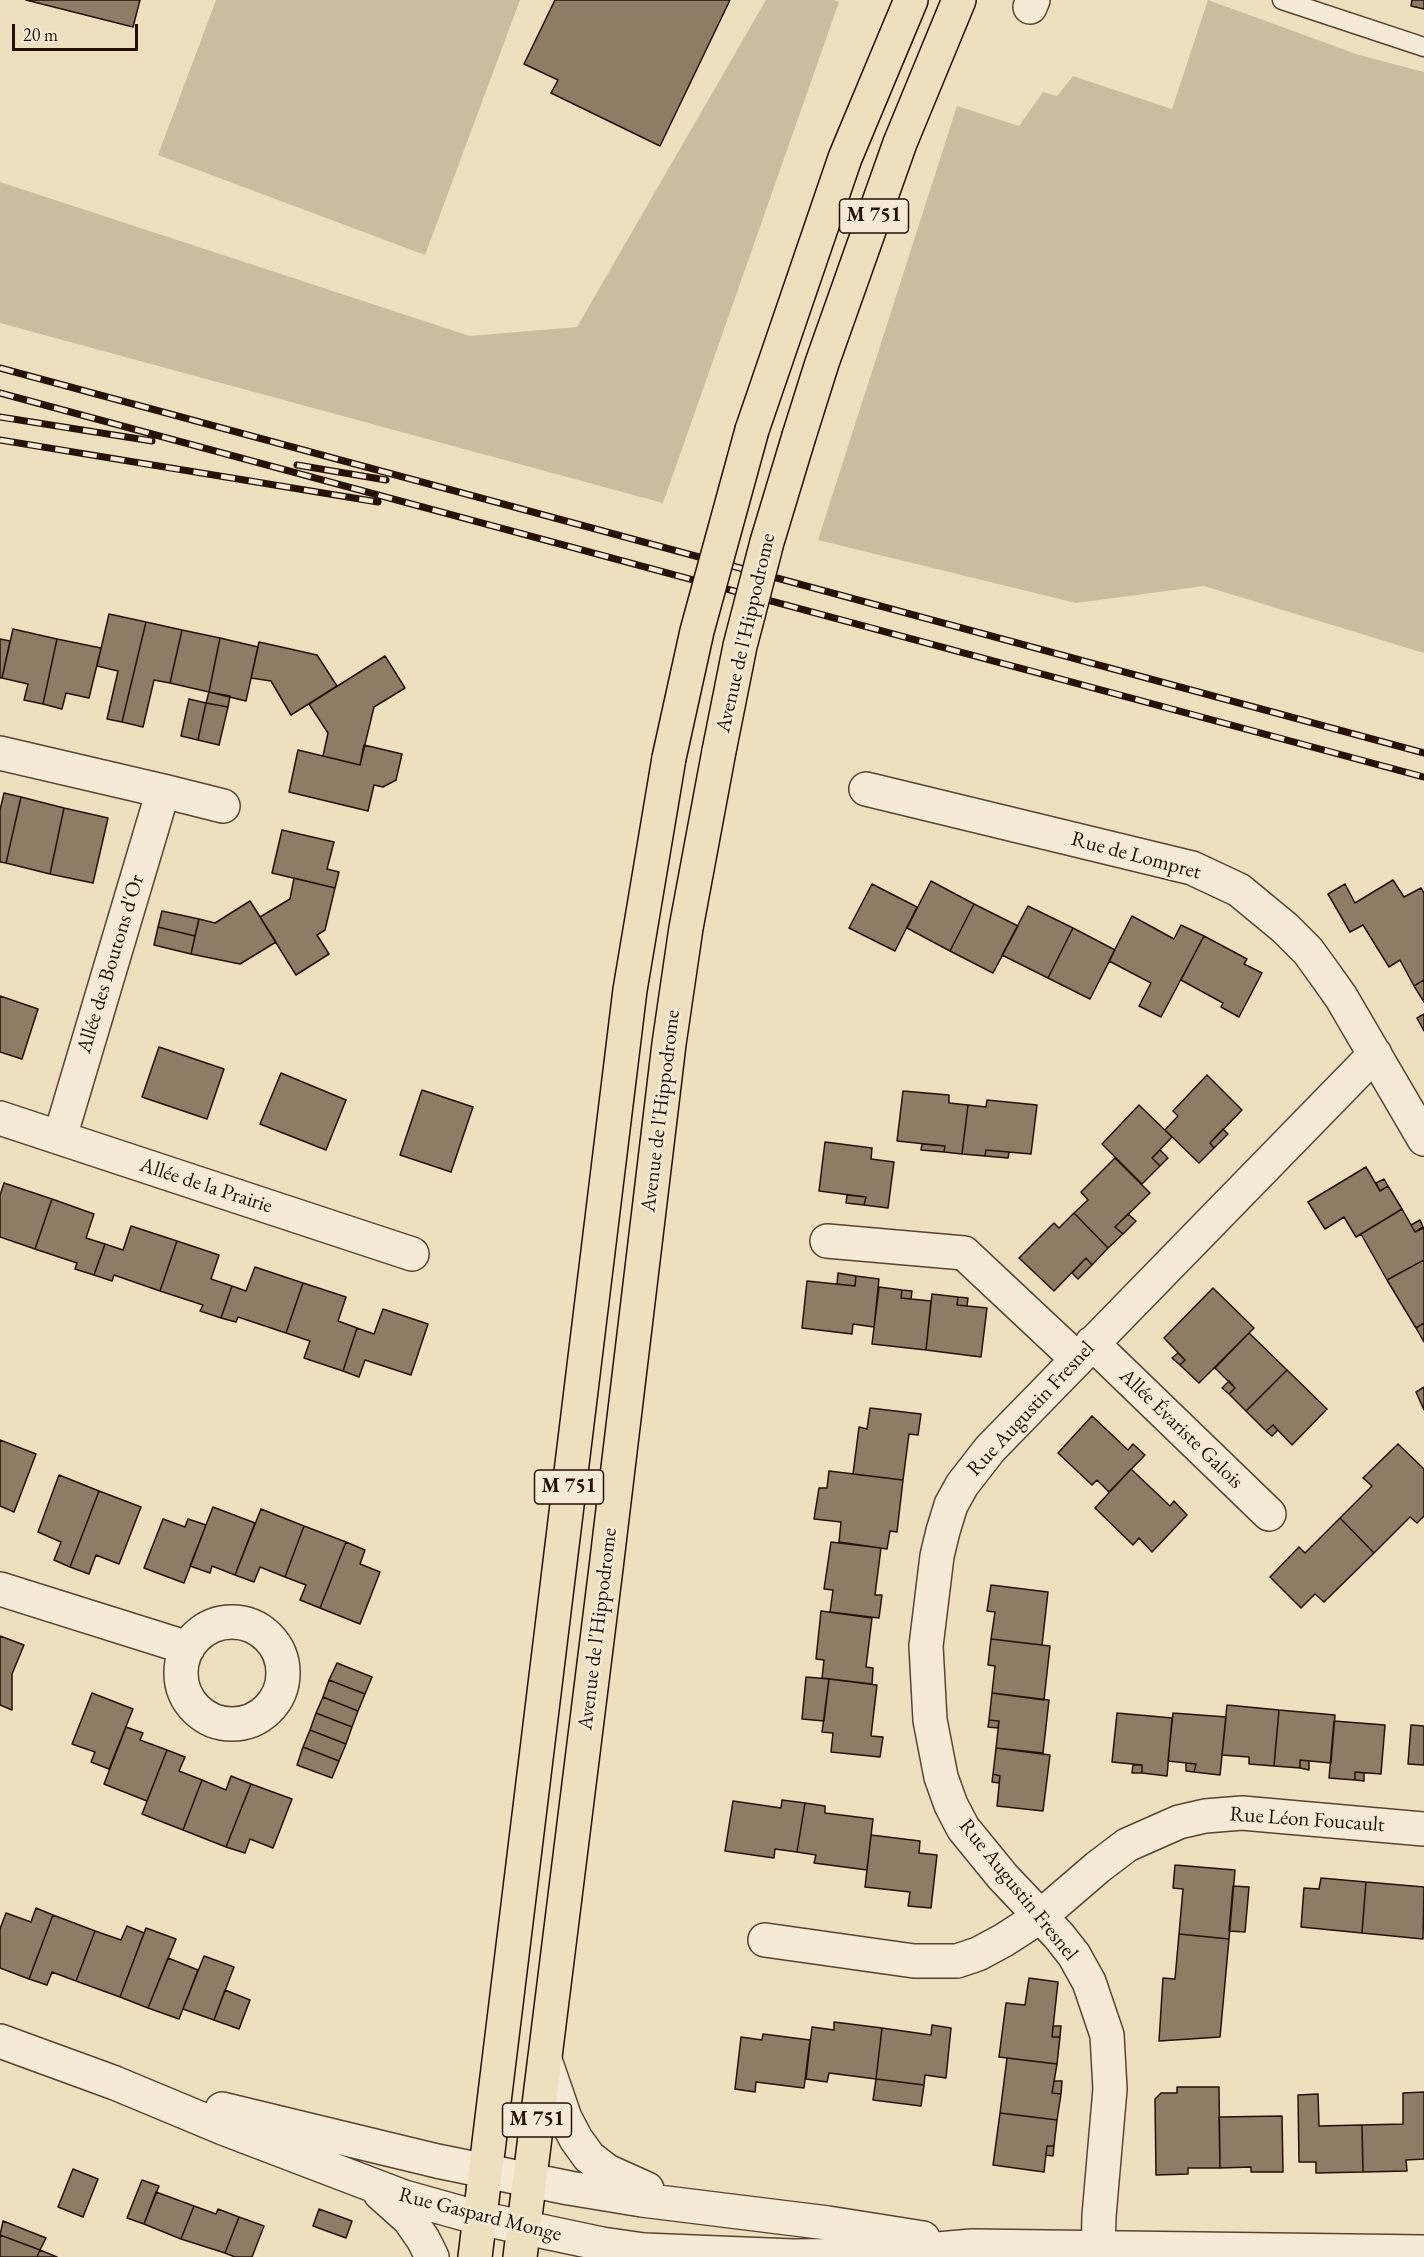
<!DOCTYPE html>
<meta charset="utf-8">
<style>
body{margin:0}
#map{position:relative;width:1424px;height:2257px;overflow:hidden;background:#eedfbe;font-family:"EB Garamond",serif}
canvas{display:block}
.scale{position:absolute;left:12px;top:24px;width:126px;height:27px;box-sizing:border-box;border:3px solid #271006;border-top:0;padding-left:8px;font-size:18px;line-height:21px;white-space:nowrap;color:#271006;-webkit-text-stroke:4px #f4ead5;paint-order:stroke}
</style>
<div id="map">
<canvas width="1424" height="2257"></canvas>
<div class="scale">20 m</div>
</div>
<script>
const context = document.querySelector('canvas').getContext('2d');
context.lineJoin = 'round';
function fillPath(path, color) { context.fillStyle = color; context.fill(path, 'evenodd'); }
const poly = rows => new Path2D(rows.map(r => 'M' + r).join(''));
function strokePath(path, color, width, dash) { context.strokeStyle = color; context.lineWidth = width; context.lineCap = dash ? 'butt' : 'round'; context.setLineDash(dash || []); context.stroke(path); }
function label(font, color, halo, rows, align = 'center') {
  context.font = font + ' "EB Garamond",serif'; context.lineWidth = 5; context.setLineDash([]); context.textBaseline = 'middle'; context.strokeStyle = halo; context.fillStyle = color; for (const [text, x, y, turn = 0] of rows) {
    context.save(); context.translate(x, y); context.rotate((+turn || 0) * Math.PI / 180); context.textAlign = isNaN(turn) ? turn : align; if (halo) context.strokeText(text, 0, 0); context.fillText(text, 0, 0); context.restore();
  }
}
const green = poly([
 [216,0,520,0,425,255,158,155],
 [766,0,834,0,839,2,663,503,0,323,0,182,470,336,577,327],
 [1208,0,1359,55,1424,72,1424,653,1204,586,1076,603,818,540,957,106,1019,126,1043,92,1057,96,1073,76,1172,109]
]);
const building = poly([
 [26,0,140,0,133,27,26,0],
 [555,0,730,0,660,146,551,93,558,80,524,64,555,0],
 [1412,0,1424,0,1424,9,1411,6,1412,0],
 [109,614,146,622,122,722,107,719,118,671,97,666,109,614],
 [146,622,182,630,170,683,154,680,143,727,122,722,146,622],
 [13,629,57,639,43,704,24,700,28,684,2,678,13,629],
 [182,630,220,638,209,692,170,683,182,630],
 [220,638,258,647,246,701,209,692,220,638],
 [0,639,10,641,2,678,0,678,0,639],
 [57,639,101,648,89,698,66,693,62,709,43,704,57,639],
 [259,642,317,655,337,686,291,715,271,681,251,678,259,642],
 [385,656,405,688,374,707,360,765,323,756,328,733,309,704,385,656],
 [209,692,230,696,228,707,206,703,209,692],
 [189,699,206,703,198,740,181,736,189,699],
 [206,703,228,707,219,745,198,740,206,703],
 [364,745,402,754,396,780,383,787,374,785,368,811,289,792,298,750,360,765,364,745],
 [4,793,21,797,6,863,0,862,0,810,4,793],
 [21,797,64,808,50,874,6,863,21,797],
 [64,808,108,818,93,883,50,874,64,808],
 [282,830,334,842,327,869,339,872,335,888,272,873,282,830],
 [294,878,335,888,325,930,317,935,329,954,296,975,260,917,290,899,294,878],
 [1393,880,1404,897,1421,888,1424,893,1424,980,1414,986,1400,960,1389,967,1363,925,1350,932,1328,894,1345,884,1355,903,1393,880],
 [931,881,974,904,950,951,907,928,931,881],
 [872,884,917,907,895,951,849,928,872,884],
 [250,901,276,942,240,964,191,954,199,919,215,923,250,901],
 [974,904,1018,926,993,973,950,951,974,904],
 [1028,906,1073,928,1048,978,1002,955,1028,906],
 [162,911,199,919,195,936,158,927,162,911],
 [1132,916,1174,939,1181,925,1204,936,1161,1017,1139,1006,1151,983,1109,961,1132,916],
 [158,927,195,936,191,954,154,945,158,927],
 [1073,928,1115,950,1090,999,1048,978,1073,928],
 [1204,936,1247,959,1244,964,1262,973,1239,1017,1221,1007,1223,1003,1181,980,1204,936],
 [1424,980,1424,1002,1414,986,1424,980],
 [0,996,38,1009,22,1059,0,1052,0,996],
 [1424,1014,1424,1031,1417,1018,1424,1014],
 [159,1047,224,1069,207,1119,142,1097,159,1047],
 [281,1073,346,1100,326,1150,260,1124,281,1073],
 [1207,1075,1242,1110,1210,1143,1214,1148,1199,1163,1165,1130,1178,1116,1173,1111,1207,1075],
 [422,1090,473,1107,451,1172,400,1155,422,1090],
 [903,1091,949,1095,949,1103,968,1105,962,1154,944,1152,945,1146,897,1141,903,1091],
 [987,1100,1037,1105,1031,1154,986,1150,985,1156,962,1154,968,1105,986,1107,987,1100],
 [1139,1105,1172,1137,1152,1158,1160,1166,1142,1184,1102,1144,1139,1105],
 [1223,1129,1228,1134,1214,1148,1210,1143,1223,1129],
 [825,1142,872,1148,871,1159,894,1162,888,1208,864,1205,866,1197,819,1191,825,1142],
 [922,1144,945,1146,944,1152,921,1150,922,1144],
 [986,1150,1009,1152,1008,1158,985,1156,986,1150],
 [1160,1150,1168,1158,1160,1166,1152,1158,1160,1150],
 [1115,1158,1150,1193,1115,1227,1123,1234,1108,1248,1074,1213,1088,1200,1081,1192,1115,1158],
 [1366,1167,1380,1191,1388,1186,1402,1209,1356,1237,1344,1217,1325,1229,1308,1202,1366,1167],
 [1384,1179,1388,1186,1380,1191,1376,1183,1384,1179],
 [4,1183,52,1199,35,1249,0,1237,0,1195,4,1183],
 [847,1195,866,1197,864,1205,846,1203,847,1195],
 [52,1199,94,1214,86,1238,105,1244,94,1275,75,1269,77,1263,35,1249,52,1199],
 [1402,1209,1415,1232,1424,1228,1424,1260,1387,1280,1361,1234,1402,1209],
 [1074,1213,1108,1248,1092,1265,1086,1258,1054,1291,1019,1258,1054,1223,1059,1228,1074,1213],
 [1128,1214,1136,1221,1123,1234,1115,1227,1128,1214],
 [1420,1220,1423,1227,1415,1232,1411,1225,1420,1220],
 [131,1226,177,1241,160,1291,114,1275,112,1281,94,1275,105,1244,123,1250,131,1226],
 [177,1241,219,1255,211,1279,232,1286,221,1318,200,1311,203,1305,160,1291,177,1241],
 [1086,1258,1092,1265,1078,1279,1072,1273,1086,1258],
 [1424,1260,1424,1323,1416,1328,1387,1280,1424,1260],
 [255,1267,303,1283,286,1333,238,1317,236,1322,221,1318,232,1286,246,1291,255,1267],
 [838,1273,856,1276,855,1286,837,1284,838,1273],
 [856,1276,879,1279,874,1327,853,1324,852,1334,802,1328,807,1281,855,1286,856,1276],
 [303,1283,346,1297,338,1321,357,1328,343,1371,304,1358,310,1341,286,1333,303,1283],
 [879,1287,902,1290,901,1298,931,1301,926,1350,872,1344,879,1287],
 [1213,1288,1254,1328,1199,1383,1180,1365,1185,1360,1164,1338,1213,1288],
 [902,1290,912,1291,911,1299,901,1298,902,1290],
 [932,1294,958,1297,957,1305,987,1308,981,1357,926,1350,932,1294],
 [958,1297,968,1298,967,1306,957,1305,958,1297],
 [383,1309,428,1324,411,1375,365,1360,359,1377,343,1371,357,1328,374,1334,383,1309],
 [1424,1323,1424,1342,1416,1328,1424,1323],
 [1249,1333,1287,1370,1246,1411,1229,1394,1235,1388,1215,1368,1249,1333],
 [1178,1353,1185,1360,1180,1365,1172,1358,1178,1353],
 [1287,1370,1327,1409,1292,1445,1273,1425,1266,1431,1246,1411,1287,1370],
 [1229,1381,1235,1388,1229,1394,1222,1388,1229,1381],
 [1424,1387,1424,1410,1416,1392,1424,1387],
 [870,1408,921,1414,918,1435,909,1434,903,1480,853,1474,859,1427,867,1429,870,1408],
 [1092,1416,1128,1450,1133,1444,1145,1455,1109,1492,1097,1480,1092,1485,1058,1453,1092,1416],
 [1273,1425,1278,1430,1272,1436,1266,1431,1273,1425],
 [0,1440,36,1454,14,1512,0,1506,0,1440],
 [1398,1444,1424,1469,1424,1516,1417,1523,1410,1517,1374,1553,1340,1518,1372,1486,1363,1478,1398,1444],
 [1131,1469,1170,1506,1174,1501,1187,1515,1152,1552,1139,1538,1133,1545,1095,1508,1131,1469],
 [829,1471,903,1480,897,1532,890,1531,887,1549,839,1542,841,1522,814,1519,819,1488,827,1488,829,1471],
 [59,1475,99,1491,70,1567,54,1560,61,1542,38,1532,59,1475],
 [99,1491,141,1507,119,1564,96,1555,89,1574,70,1567,99,1491],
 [213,1507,255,1523,235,1575,212,1566,210,1573,190,1566,213,1507],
 [261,1509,304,1526,285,1577,260,1567,254,1582,235,1575,261,1509],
 [1340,1518,1374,1553,1324,1602,1315,1594,1301,1608,1270,1577,1299,1547,1305,1553,1340,1518],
 [163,1519,185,1527,188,1519,206,1525,184,1583,144,1568,163,1519],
 [304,1526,346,1542,320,1608,300,1600,306,1585,285,1577,304,1526],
 [346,1542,365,1550,360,1564,380,1572,360,1624,320,1608,346,1542],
 [831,1542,881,1548,875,1595,882,1595,879,1618,830,1612,833,1590,824,1589,831,1542],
 [991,1585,1048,1592,1042,1645,991,1639,995,1612,987,1611,991,1585],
 [821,1611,872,1618,866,1667,873,1668,872,1684,822,1678,824,1660,816,1659,821,1611],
 [0,1636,24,1645,12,1674,12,1710,0,1705,0,1636],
 [991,1639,1050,1646,1044,1700,992,1693,995,1666,988,1665,991,1639],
 [337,1663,372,1677,365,1694,329,1680,337,1663],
 [806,1677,829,1679,824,1721,802,1719,806,1677],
 [829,1679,877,1685,871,1736,883,1737,880,1757,831,1752,833,1733,822,1732,829,1679],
 [329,1680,365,1694,358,1711,323,1697,329,1680],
 [92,1693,133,1709,109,1769,91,1762,95,1752,72,1744,92,1693],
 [992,1693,1049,1700,1043,1753,996,1748,999,1721,989,1720,992,1693],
 [323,1697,358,1711,352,1727,316,1713,323,1697],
 [1227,1705,1279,1710,1274,1766,1249,1764,1249,1757,1222,1755,1227,1705],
 [1279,1710,1335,1715,1331,1763,1300,1760,1300,1768,1274,1766,1279,1710],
 [316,1713,352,1727,346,1744,310,1730,316,1713],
 [1117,1713,1172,1718,1167,1776,1142,1773,1142,1765,1112,1762,1117,1713],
 [1173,1713,1226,1717,1220,1775,1194,1772,1196,1764,1168,1761,1173,1713],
 [989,1720,999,1721,998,1728,988,1727,989,1720],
 [1334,1721,1385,1725,1381,1774,1355,1772,1355,1780,1329,1778,1334,1721],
 [1411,1725,1424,1726,1424,1765,1408,1764,1411,1725],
 [126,1727,143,1733,140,1740,167,1750,147,1801,104,1784,126,1727],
 [310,1730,346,1744,339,1761,303,1747,310,1730],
 [303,1747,339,1761,332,1778,297,1765,303,1747],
 [996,1748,1050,1755,1043,1811,997,1806,1000,1776,993,1774,996,1748],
 [167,1750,185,1757,179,1771,202,1780,183,1830,142,1814,167,1750],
 [1300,1760,1309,1761,1309,1770,1300,1768,1300,1760],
 [1186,1763,1196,1764,1194,1772,1186,1771,1186,1763],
 [1133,1765,1142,1765,1142,1773,1132,1773,1133,1765],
 [1355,1772,1364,1773,1364,1781,1355,1780,1355,1772],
 [993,1774,1000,1776,999,1783,992,1782,993,1774],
 [231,1776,251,1784,226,1847,183,1830,202,1780,226,1790,231,1776],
 [251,1784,292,1799,273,1848,250,1839,245,1853,226,1847,251,1784],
 [782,1800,805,1803,797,1852,775,1849,774,1858,725,1851,733,1801,781,1808,782,1800],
 [805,1803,825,1806,825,1813,873,1819,867,1870,814,1863,816,1855,797,1852,805,1803],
 [871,1835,920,1841,919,1853,937,1855,931,1908,908,1906,910,1892,865,1887,871,1835],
 [1175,1865,1235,1870,1229,1939,1179,1934,1183,1889,1173,1888,1175,1865],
 [1321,1878,1366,1882,1362,1933,1301,1927,1304,1888,1319,1889,1321,1878],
 [1366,1882,1424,1887,1423,1939,1362,1933,1366,1882],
 [1233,1886,1249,1887,1245,1932,1229,1931,1233,1886],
 [36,1908,53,1915,29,1979,0,1968,0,1929,6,1913,31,1922,36,1908],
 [53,1915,95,1931,76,1981,52,1972,47,1985,29,1979,53,1915],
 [127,1926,144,1933,120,1997,76,1981,95,1931,121,1940,127,1926],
 [146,1928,176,1939,148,2008,120,1997,146,1928],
 [1179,1934,1229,1939,1220,2037,1159,2041,1163,1978,1175,1979,1179,1934],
 [204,1956,234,1967,214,2020,183,2009,204,1956],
 [168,1958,198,1970,179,2019,148,2008,168,1958],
 [1029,1978,1058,1982,1052,2037,1060,2037,1057,2064,999,2057,1006,2003,1025,2005,1029,1978],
 [225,1990,250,2000,239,2029,214,2020,225,1990],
 [834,2022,882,2028,876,2079,829,2073,827,2082,806,2079,812,2027,834,2030,834,2022],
 [932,2025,951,2028,946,2078,925,2075,924,2085,876,2079,882,2028,931,2035,932,2025],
 [1053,2026,1061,2026,1060,2037,1052,2037,1053,2026],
 [763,2034,810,2040,804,2088,756,2082,755,2092,735,2089,741,2037,762,2040,763,2034],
 [1007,2058,1057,2064,1052,2093,1061,2094,1057,2120,1000,2113,1007,2058],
 [876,2079,924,2085,921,2106,873,2100,876,2079],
 [1054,2081,1062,2081,1061,2094,1052,2093,1054,2081],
 [1177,2087,1219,2087,1220,2168,1188,2168,1188,2174,1156,2175,1155,2099,1161,2093,1177,2093,1177,2087],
 [1424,2092,1424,2159,1406,2160,1407,2171,1363,2172,1362,2125,1403,2124,1403,2093,1424,2092],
 [1318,2094,1319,2126,1362,2125,1363,2172,1316,2173,1316,2162,1299,2162,1298,2095,1318,2094],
 [1000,2113,1057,2120,1054,2146,1047,2146,1044,2172,993,2165,1000,2113],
 [1282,2116,1283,2172,1251,2172,1251,2167,1220,2168,1219,2117,1282,2116],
 [1047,2146,1054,2146,1053,2156,1046,2155,1047,2146],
 [73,2169,98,2179,83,2217,58,2207,73,2169],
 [142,2180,159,2186,144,2224,127,2218,142,2180],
 [156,2192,194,2206,181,2239,144,2224,156,2192],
 [194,2206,216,2214,218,2209,239,2217,225,2253,181,2239,194,2206],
 [319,2209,352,2221,346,2238,313,2226,319,2209],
 [239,2217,264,2226,252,2257,235,2257,225,2253,239,2217],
 [3,2221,46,2238,40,2250,0,2235,3,2221],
 [0,2235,40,2250,37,2257,0,2257,0,2235],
 [40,2250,57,2257,37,2257,40,2250]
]);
const lane = poly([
 [1282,0,1424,47]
]);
const street = poly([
 [1030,7,1033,0],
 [0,753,163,791,60,1137],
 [866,789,1192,868,1239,890,1285,928,1308,951,1324,973,1341,997,1424,1139],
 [163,791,223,806],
 [0,1118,412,1254],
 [827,1241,964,1253,1077,1359],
 [1092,1343,1269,1514],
 [0,1589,188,1648],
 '181 1673a51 51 0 1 1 102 0a51 51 0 1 1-102 0Z',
 [765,1940,914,1961,957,1961,978,1954,1004,1940,1041,1916,1098,1867,1127,1845,1179,1822,1205,1816,1242,1813,1424,1829],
 [0,2041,115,2083,223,2128,404,2197,479,2218,602,2244,644,2250,793,2256,869,2255,972,2246,1424,2252],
 [545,2060,565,2118,576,2139,589,2157,607,2171,647,2189],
 [222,2109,437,2161,569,2188,642,2200,828,2223,923,2238],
 [380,2193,409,2219,423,2239,432,2257],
 [1098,2257,1099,2216,1110,2089,1107,2035,1089,1982,1074,1955,1059,1936,1003,1877,963,1828,951,1805,941,1777,930,1720,926,1646,937,1556,943,1531,951,1505,962,1485,990,1449,1375,1054]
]);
const primary = poly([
 [752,430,845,158,911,0],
 [799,436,822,363,900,143,959,0],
 [475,2257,630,990,669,758],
 [520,2257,606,1568,669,1044,686,928,719,751]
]);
const rail = poly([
 [0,368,1424,753],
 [0,393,1424,777],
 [0,417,152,441],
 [0,440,378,502],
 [297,465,386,480]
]);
const primaryBridge = poly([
 [719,751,740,646,767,542,799,436],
 [669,758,697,631,752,430]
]);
const shields = [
 [874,216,69],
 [569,1487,69],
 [537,2120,69]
];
const shieldNames = [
 ["M 751",874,216],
 ["M 751",569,1487],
 ["M 751",537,2120]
];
const streetNames = [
 ["Avenue de l'Hippodrome",746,633,-77],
 ["Rue de Lompret",1136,856,15],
 ["Allée des Boutons d'Or",111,964,-73],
 ["Avenue de l'Hippodrome",661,1111,-83],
 ["Allée de la Prairie",206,1186,18],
 ["Rue Augustin Fresnel",1031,1409,-47],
 ["Allée Évariste Galois",1181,1429,44],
 ["Avenue de l'Hippodrome",598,1629,-83],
 ["Rue Léon Foucault",1307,1820,4],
 ["Rue Augustin Fresnel",1018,1890,51],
 ["Rue Gaspard Monge",480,2215,14]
];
fillPath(green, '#ccbc9f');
fillPath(building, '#8e7c66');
strokePath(building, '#271006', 1.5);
strokePath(lane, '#594434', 21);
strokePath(street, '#594434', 36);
strokePath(primary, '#271006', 36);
strokePath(lane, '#f4ead5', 18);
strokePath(street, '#f4ead5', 33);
strokePath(primary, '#eedfbe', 33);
strokePath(rail, '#271006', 7);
strokePath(rail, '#f4ead5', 4.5, [14]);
strokePath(primaryBridge, '#271006', 36, []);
strokePath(primaryBridge, '#eedfbe', 33);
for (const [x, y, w] of shields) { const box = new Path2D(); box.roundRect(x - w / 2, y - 17, w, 34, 4.5); context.fillStyle = '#f4ead5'; context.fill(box); strokePath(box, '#271006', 1.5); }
label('bold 20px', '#271006', null, shieldNames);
label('21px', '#271006', '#f4ead5', streetNames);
</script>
